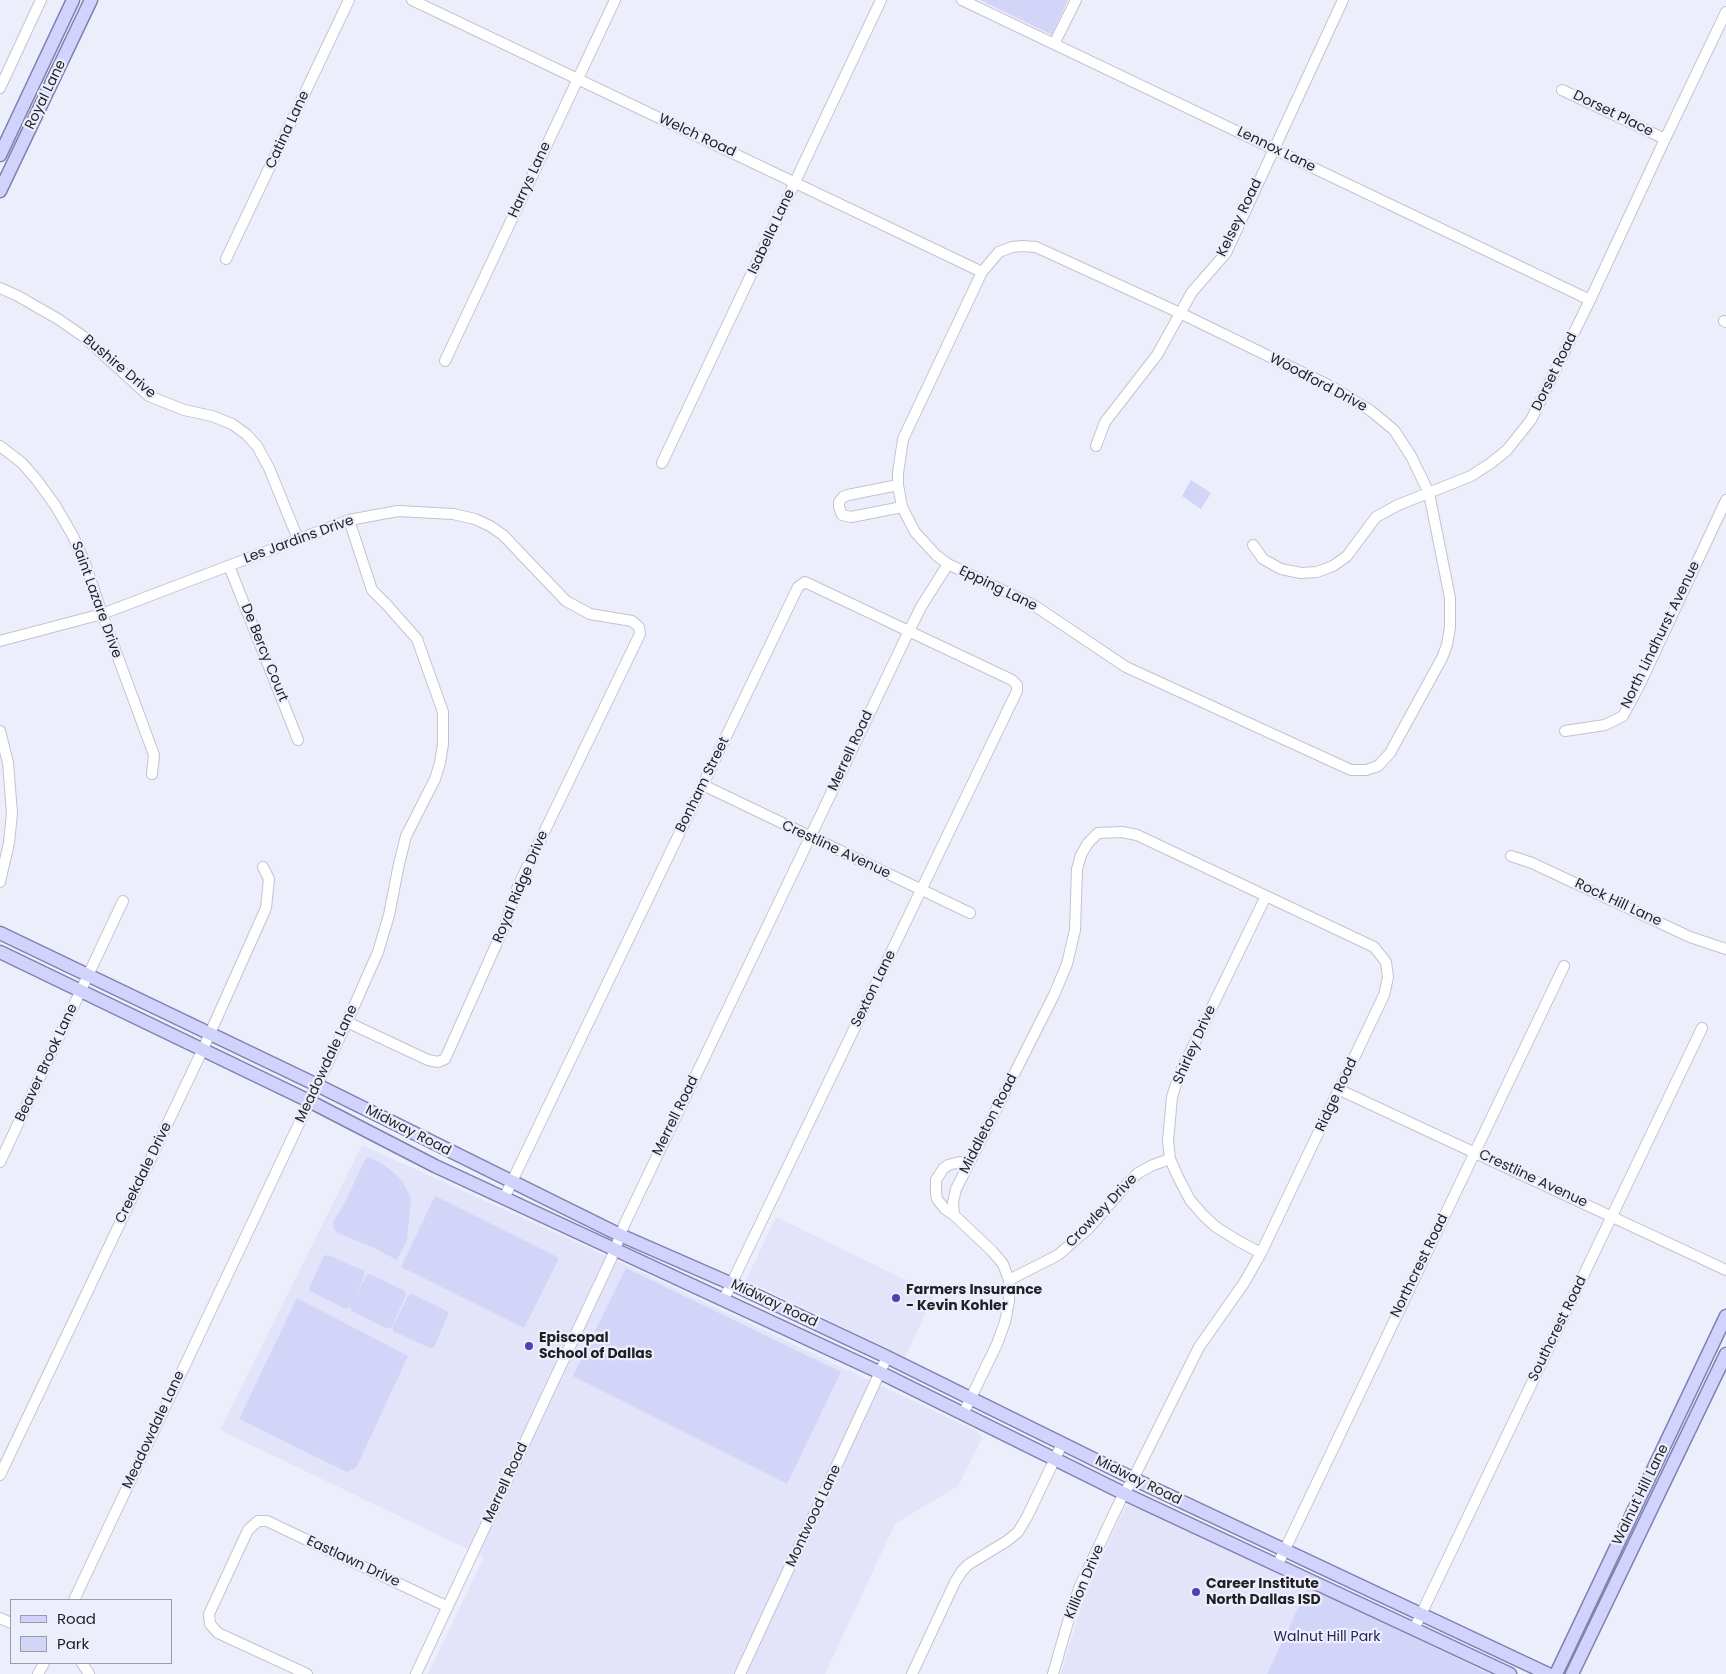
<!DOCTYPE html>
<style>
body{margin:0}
#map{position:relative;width:1726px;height:1674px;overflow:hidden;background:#edeefb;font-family:Poppins,sans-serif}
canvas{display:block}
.legend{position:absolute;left:10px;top:1599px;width:162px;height:65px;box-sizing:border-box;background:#edeefb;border:1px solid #9b9ba5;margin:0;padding:6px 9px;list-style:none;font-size:15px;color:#1f1f24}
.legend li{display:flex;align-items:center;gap:10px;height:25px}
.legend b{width:25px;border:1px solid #9b9ba5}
</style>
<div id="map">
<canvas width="1726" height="1674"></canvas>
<ul class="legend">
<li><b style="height:6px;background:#d2d3fc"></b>Road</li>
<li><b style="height:14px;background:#d2d4f8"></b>Park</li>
</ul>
</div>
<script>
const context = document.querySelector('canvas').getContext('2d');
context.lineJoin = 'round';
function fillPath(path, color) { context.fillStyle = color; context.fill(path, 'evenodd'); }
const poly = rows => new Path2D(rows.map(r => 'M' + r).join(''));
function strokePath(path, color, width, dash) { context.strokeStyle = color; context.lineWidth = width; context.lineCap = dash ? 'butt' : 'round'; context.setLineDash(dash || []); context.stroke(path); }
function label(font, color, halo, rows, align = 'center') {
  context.font = font + ' Poppins,sans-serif'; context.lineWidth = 4.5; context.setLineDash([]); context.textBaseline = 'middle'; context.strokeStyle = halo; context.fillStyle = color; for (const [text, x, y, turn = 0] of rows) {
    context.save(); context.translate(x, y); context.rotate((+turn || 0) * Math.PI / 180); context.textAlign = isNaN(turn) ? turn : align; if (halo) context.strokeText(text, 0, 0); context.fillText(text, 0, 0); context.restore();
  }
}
const built = poly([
 [362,1145,622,1263,978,1432,982,1438,958,1486,895,1524,825,1674,428,1674,484,1557,220,1430],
 [776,1217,935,1294,905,1357,746,1280],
 [1132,1504,1308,1587,1267,1674,1061,1674,1084,1597,1124,1509,1126,1506]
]);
const green = poly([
 [980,0,1068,0,1052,35],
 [1191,480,1211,493,1201,509,1182,496],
 [369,1157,383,1164,401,1179,411,1198,407,1240,397,1260,372,1247,338,1233,334,1229,333,1222,342,1208,365,1160],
 [435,1196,559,1258,524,1328,401,1267],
 [328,1255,364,1271,364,1276,355,1297,366,1276,370,1274,405,1291,406,1295,392,1327,388,1329,351,1311,351,1307,346,1309,310,1291,309,1288,324,1256],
 [626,1268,841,1372,787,1484,573,1376],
 [412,1294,447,1311,448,1315,434,1347,430,1348,393,1331,393,1327,408,1296],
 [297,1298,408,1356,356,1468,347,1472,239,1419],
 [1308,1587,1490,1674,1267,1674]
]);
const minor = poly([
 [412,0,982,272],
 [962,0,1590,300],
 [1054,44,1076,0],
 [0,88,41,0],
 [1562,90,1665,139],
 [1022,246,1036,247,1180,313,1334,388,1371,411,1394,430,1411,456,1429,493,1450,598,1450,627,1447,645,1442,658,1390,753,1378,766,1366,770,1351,770,1126,667,1035,606,948,564,936,555,915,532,902,507,898,485,898,473,903,439,982,272,999,252,1012,247,1022,246],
 [226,259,349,0],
 [0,288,18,296,58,319,84,337,149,396,184,410,212,416,232,424,246,434,257,446,269,468,298,539],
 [1724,321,1726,322],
 [445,361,615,0],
 [0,446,22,463,36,479,55,505,73,536,85,563,102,614,154,755,152,774],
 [1096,446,1105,422,1157,355,1192,292,1226,253,1343,0],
 [662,463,881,0],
 [898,485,848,495,843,497,839,502,839,507,842,515,851,517,902,507],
 [1253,545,1263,559,1281,569,1301,573,1317,572,1333,566,1347,556,1376,517,1398,505,1471,476,1491,463,1507,450,1531,420,1590,300,1665,139,1726,12],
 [229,566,298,740],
 [0,641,102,614,349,520,398,511,453,514,475,519,490,526,503,535,566,601,590,614,632,621,639,627,640,634,518,886,505,925,445,1059,438,1062,428,1060,347,1022],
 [0,731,8,763,12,813,9,843,0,882],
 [1565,731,1605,725,1623,716,1640,684,1726,500],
 [703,785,970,913],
 [1511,856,1532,863,1690,937,1726,949],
 [1340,1090,1726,1270],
 [0,1162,123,901],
 [504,1198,798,587,805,582,1012,680,1017,685,1017,691,724,1299],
 [954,1215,945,1209,937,1199,936,1193,936,1180,943,1169,948,1165,960,1162,969,1164],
 [1261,1253,1240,1242,1216,1227,1203,1215,1190,1200,1178,1177,1170,1159,1168,1141,1172,1097,1179,1075,1266,896],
 [1009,1280,1058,1255,1088,1229,1128,1183,1138,1173,1153,1165,1170,1159],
 [963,1414,997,1344,1005,1322,1009,1301,1009,1280,1003,1264,992,1251,954,1215,953,1202,956,1189,1054,995,1067,964,1075,930,1077,869,1081,855,1088,843,1098,833,1122,832,1137,835,1374,947,1386,962,1388,977,1384,995,1261,1253,1244,1283,1199,1347,1136,1473,1120,1501,1080,1586,1070,1615,1053,1674],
 [0,1475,203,1049,266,908,269,879,263,867],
 [1277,1566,1564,966],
 [74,1600,347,1022,378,952,389,915,399,864,406,836,435,779,440,763,443,744,443,712,417,639,387,605,372,590,349,520],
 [0,1618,11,1623],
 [1414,1629,1702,1028],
 [82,1663,89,1674],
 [38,1674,44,1663],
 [307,1674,218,1633,210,1624,209,1614,248,1530,258,1521,267,1521,448,1607],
 [416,1674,611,1259,625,1223,909,631,921,607,948,564],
 [740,1674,887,1357],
 [912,1674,955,1582,962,1571,969,1564,1007,1541,1018,1532,1027,1517,1062,1444]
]);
const major = poly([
 [0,155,73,0],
 [0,191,91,0],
 [0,933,317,1085,620,1235,732,1284,887,1357,1142,1483,1548,1674],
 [0,952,309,1101,435,1166,881,1373,1125,1494,1510,1674],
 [1556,1674,1726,1316],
 [1572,1674,1726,1354]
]);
const markers = [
 [896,1298,5,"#4f40b7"],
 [529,1346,5,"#4f40b7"],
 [1196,1592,5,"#4f40b7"]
];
const streetNames = [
 ["Royal Lane",46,95,-64],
 ["Dorset Place",1613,114,26],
 ["Catina Lane",288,130,-65],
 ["Welch Road",697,136,25],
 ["Lennox Lane",1276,150,26],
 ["Harrys Lane",530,180,-65],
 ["Kelsey Road",1240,218,-64],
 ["Isabella Lane",772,232,-65],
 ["Bushire Drive",119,367,40],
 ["Dorset Road",1555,372,-64],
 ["Woodford Drive",1318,383,28],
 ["Les Jardins Drive",299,540,-20],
 ["Epping Lane",998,589,26],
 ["Saint Lazare Drive",96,600,70],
 ["North Lindhurst Avenue",1661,635,-64],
 ["De Bercy Court",264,653,68],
 ["Merrell Road",851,751,-65],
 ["Bonham Street",703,785,-64],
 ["Crestline Avenue",836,850,25],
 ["Royal Ridge Drive",521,887,-67],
 ["Rock Hill Lane",1618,903,25],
 ["Sexton Lane",874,989,-64],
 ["Shirley Drive",1195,1045,-66],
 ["Beaver Brook Lane",47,1063,-65],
 ["Meadowdale Lane",327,1064,-65],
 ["Ridge Road",1337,1095,-65],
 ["Merrell Road",676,1116,-64],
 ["Middleton Road",989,1124,-63],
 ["Midway Road",408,1131,27],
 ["Creekdale Drive",144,1173,-64],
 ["Crestline Avenue",1533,1179,25],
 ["Crowley Drive",1102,1211,-46],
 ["Northcrest Road",1420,1266,-64],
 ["Midway Road",774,1304,25],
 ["Southcrest Road",1558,1329,-64],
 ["Meadowdale Lane",154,1430,-65],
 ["Midway Road",1138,1481,26],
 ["Merrell Road",506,1483,-65],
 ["Walnut Hill Lane",1641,1495,-64],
 ["Montwood Lane",814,1516,-65],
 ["Eastlawn Drive",353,1562,25],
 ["Killion Drive",1085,1582,-67]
];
const poiNames = [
 ["Farmers Insurance",906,1290],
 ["- Kevin Kohler",906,1306],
 ["Episcopal",539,1338],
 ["School of Dallas",539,1354],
 ["Career Institute",1206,1584],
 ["North Dallas ISD",1206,1600]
];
const parkNames = [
 ["Walnut Hill Park",1327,1637]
];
fillPath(built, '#e3e4f9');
fillPath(green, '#d2d4f8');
strokePath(minor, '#c2c3d0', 12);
strokePath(major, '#8081af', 15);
strokePath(minor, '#fff', 10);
strokePath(major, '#d2d3fc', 12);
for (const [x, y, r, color] of markers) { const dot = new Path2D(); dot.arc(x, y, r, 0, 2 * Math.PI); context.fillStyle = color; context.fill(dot); strokePath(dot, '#edeefb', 2); }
label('14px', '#1f1f24', '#edeefb', streetNames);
label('bold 14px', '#1f1f24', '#edeefb', poiNames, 'left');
label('14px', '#241f55', '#edeefb', parkNames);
</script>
